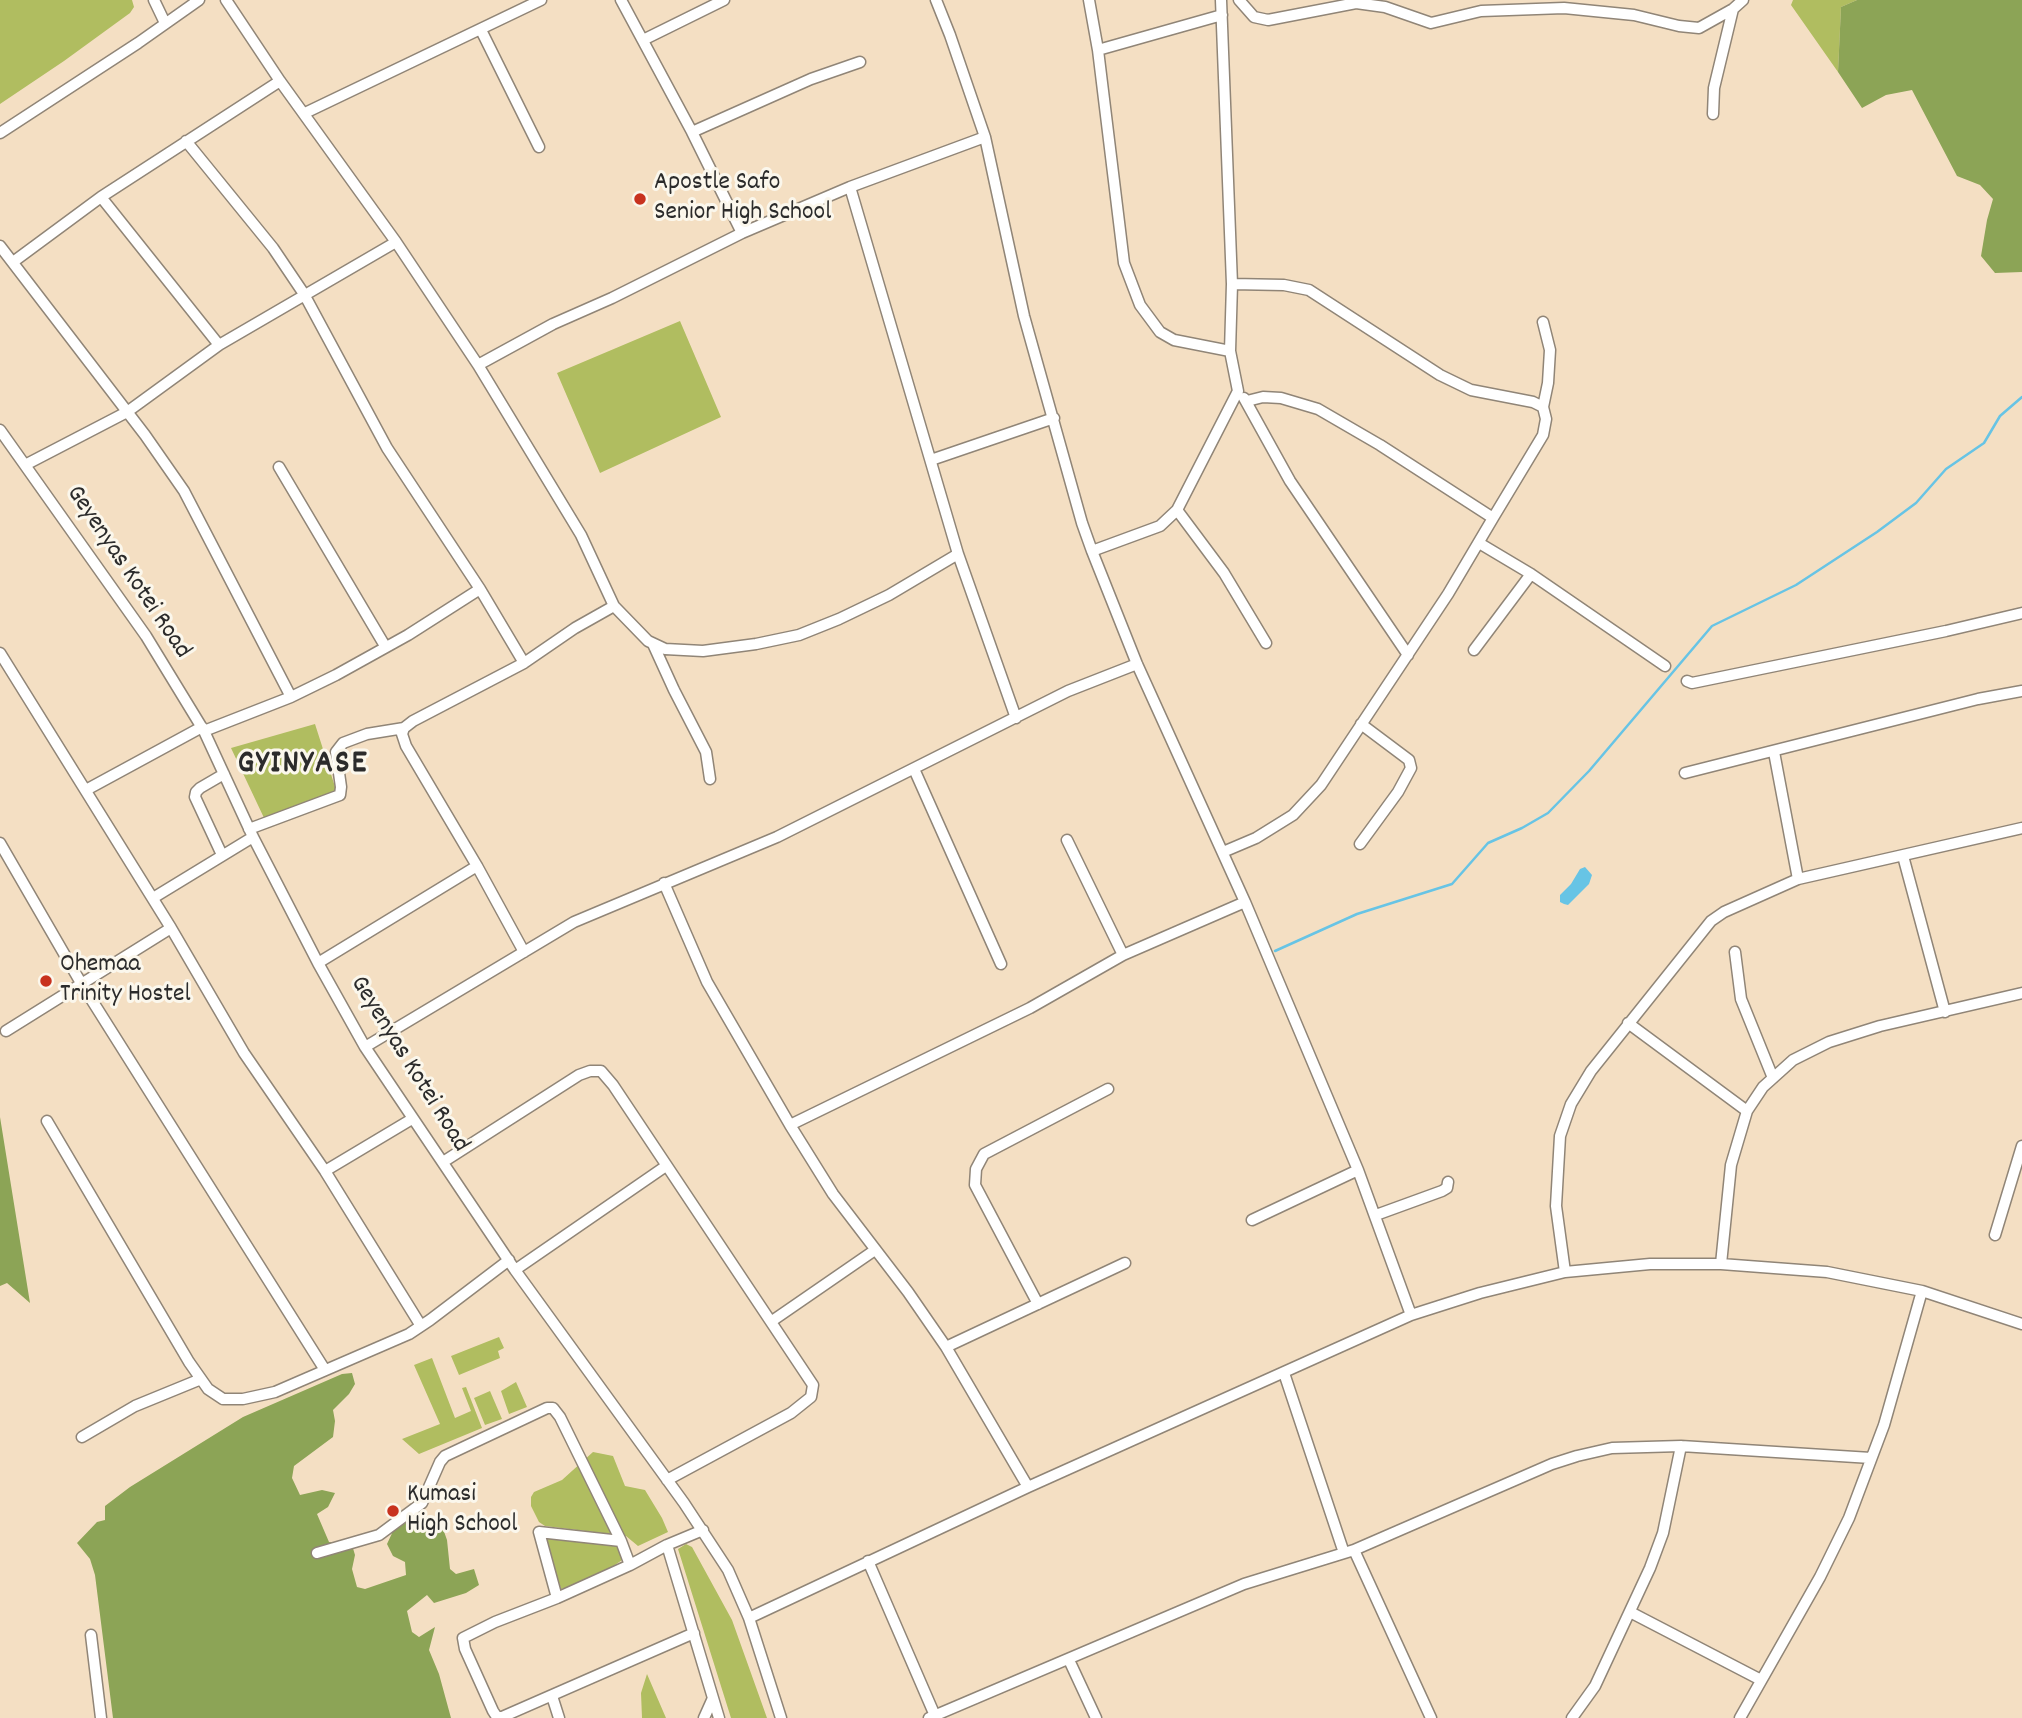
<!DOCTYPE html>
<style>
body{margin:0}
canvas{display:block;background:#f4dfc3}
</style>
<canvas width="2022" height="1718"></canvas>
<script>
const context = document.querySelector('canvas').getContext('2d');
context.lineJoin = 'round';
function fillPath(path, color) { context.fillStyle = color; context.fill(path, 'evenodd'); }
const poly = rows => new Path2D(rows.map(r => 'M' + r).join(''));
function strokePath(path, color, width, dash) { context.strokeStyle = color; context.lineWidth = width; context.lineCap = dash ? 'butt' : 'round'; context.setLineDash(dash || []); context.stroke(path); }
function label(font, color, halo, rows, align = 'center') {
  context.font = font + ' Dekko,sans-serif'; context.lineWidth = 6; context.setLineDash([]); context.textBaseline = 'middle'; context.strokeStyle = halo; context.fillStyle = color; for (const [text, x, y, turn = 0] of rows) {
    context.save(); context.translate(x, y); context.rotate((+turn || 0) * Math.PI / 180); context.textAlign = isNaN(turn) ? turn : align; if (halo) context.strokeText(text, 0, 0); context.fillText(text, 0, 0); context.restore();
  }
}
const green = poly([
 [0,0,132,0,134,7,130,13,64,61,0,104],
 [1793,0,1857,0,1841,7,1838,72,1791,5],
 [680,321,721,417,600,473,557,373],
 [315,724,337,793,265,820,231,748],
 [499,1337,504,1348,498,1351,500,1358,459,1375,451,1356],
 [432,1358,455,1418,471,1411,462,1388,466,1387,482,1428,419,1454,402,1439,440,1424,414,1365],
 [516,1382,527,1407,509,1414,501,1391],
 [490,1391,502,1419,485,1425,474,1398],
 [593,1452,613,1456,625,1486,645,1490,662,1518,668,1532,638,1546,626,1536,545,1526,539,1522,531,1506,531,1497,534,1492,562,1480],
 [549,1537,618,1545,622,1560,594,1580,561,1589,547,1543],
 [686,1544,692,1547,732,1620,767,1718,731,1718,678,1549],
 [647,1674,666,1718,642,1718,641,1693]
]);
const forest = poly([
 [1857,0,2022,0,2022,272,1995,273,1981,256,1987,220,1993,199,1980,185,1957,176,1912,90,1886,95,1862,108,1838,72,1841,7],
 [0,1117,30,1303,7,1283,0,1286],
 [352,1373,355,1384,349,1394,333,1410,335,1421,333,1437,294,1466,292,1478,300,1495,322,1490,335,1493,328,1507,317,1514,329,1542,352,1545,355,1555,352,1569,357,1587,365,1589,406,1575,405,1562,393,1556,387,1544,394,1529,409,1517,427,1516,441,1523,447,1540,450,1569,456,1574,474,1569,479,1585,466,1593,434,1603,427,1595,407,1611,412,1632,419,1637,435,1627,429,1650,439,1674,451,1718,113,1718,95,1575,90,1559,77,1543,97,1522,105,1520,105,1506,130,1487,243,1417,342,1374]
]);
const water = poly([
 [1585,867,1592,875,1589,884,1568,905,1564,904,1560,902,1560,895,1571,884,1580,869]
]);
const stream = poly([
 [1275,951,1357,914,1452,884,1488,843,1522,828,1548,813,1589,771,1712,626,1796,585,1877,532,1916,503,1946,469,1984,443,2000,416,2022,397]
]);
const minor = poly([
 [154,0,165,23],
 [226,0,280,81,396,242,478,365,581,535,614,606,575,628,524,663,413,721,404,728,402,734,406,746,477,866,524,952],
 [621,0,692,132,742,233],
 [936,0,950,35,985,137,1024,316,1082,523,1092,551,1137,664,1245,902,1358,1170,1411,1315],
 [1089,0,1098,50,1124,263,1140,305,1160,332,1174,340,1230,351],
 [1239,0,1254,17,1268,20,1356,3,1385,7,1431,23,1481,11,1564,8,1634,15,1679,26,1699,28,1733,9,1743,0],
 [481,30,539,147],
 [643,40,724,0],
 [1098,50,1222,15],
 [305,113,541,0],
 [1713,114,1714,88,1733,9],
 [692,132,811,79,860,62],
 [0,133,138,43,199,0],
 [186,141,273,248,304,294,387,448,480,589,524,663],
 [850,187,958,554,1016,718],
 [101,197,219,345],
 [0,246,145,435,184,491,291,697],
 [13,262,101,197,280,81],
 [1232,284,1284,285,1309,290,1440,375,1471,390,1533,402,1543,407,1546,419,1543,435,1493,518],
 [478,365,553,324,612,298,742,233,850,187,985,137],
 [1244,398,1290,481,1408,655],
 [1543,407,1548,383,1550,350,1543,322],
 [0,430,146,636,204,731,253,837,318,963,365,1047,515,1270,684,1503,728,1570,749,1618,781,1718],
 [931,460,1054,418],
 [25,465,127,412,219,345,396,242],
 [279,467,385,646],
 [1177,510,1224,573,1266,643],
 [1479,543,1531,574,1665,666],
 [1092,551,1160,526,1177,510,1238,391,1230,351,1232,284,1221,0],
 [614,606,648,641,665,649,703,651,756,644,799,635,839,619,889,595,958,554],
 [653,644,674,690,706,752,710,779],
 [1474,650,1531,574],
 [0,653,171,928,244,1053,325,1171,421,1326],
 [1687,681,1692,683,1946,631,2022,613],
 [204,731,291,697,336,675,408,635,480,589],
 [1774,752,1798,879],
 [914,769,1001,964],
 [1685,773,1978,699,2022,691],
 [86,790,202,727],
 [249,829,340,795,341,787,336,752,343,743,367,734,404,728],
 [1067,840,1123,955],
 [0,843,81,983,325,1370],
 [1360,844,1398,792,1411,768,1409,760,1361,724],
 [1223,852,1256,838,1293,815,1321,785,1448,594,1493,518,1380,445,1318,409,1281,398,1263,397,1247,401],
 [222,855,195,797,196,792,200,788,224,774],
 [1903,856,1945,1012],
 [664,883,707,982,790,1125,833,1194,908,1292,946,1347,1028,1487],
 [153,898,253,837],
 [1735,952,1741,999,1773,1078],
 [318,963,477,866],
 [1628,1023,1747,1111],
 [6,1031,171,928],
 [365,1047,574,922,777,837,1068,691,1137,664],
 [47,1121,189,1362,208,1389,223,1399,243,1399,275,1392,409,1334,430,1320,509,1260],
 [790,1125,1030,1008,1123,955,1245,902],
 [443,1162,579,1075,590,1071,601,1071,613,1085,813,1385,811,1397,791,1413,667,1480],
 [325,1171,412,1119],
 [1376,1215,1442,1191,1447,1188,1448,1182],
 [1252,1220,1358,1170],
 [1995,1235,2022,1146],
 [1721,1264,1731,1165,1747,1111,1763,1087,1793,1060,1829,1042,1880,1026,2022,993],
 [515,1270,666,1166],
 [1565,1272,1556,1206,1560,1136,1571,1104,1591,1071,1711,921,1724,912,1798,879,2022,828],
 [1038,1304,975,1185,976,1169,984,1154,1108,1089],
 [772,1321,875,1250],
 [946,1347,1125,1263],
 [1284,1373,1344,1553],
 [82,1437,135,1406,201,1379],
 [667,1545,719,1718],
 [1354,1550,1552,1464,1577,1456,1612,1448,1681,1446,1871,1458],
 [317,1553,379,1535,422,1503,440,1462,445,1456,547,1408,553,1408,560,1417,621,1541,630,1565],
 [868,1561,936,1718],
 [557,1598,539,1532,621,1541],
 [1630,1612,1761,1680],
 [749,1618,1028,1487,1411,1315,1480,1293,1565,1272,1650,1264,1721,1264,1827,1272,1922,1291,2022,1324],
 [694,1633,502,1717,497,1717,493,1711,465,1649,463,1638,495,1622,557,1598,630,1565,667,1545,703,1530],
 [91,1635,101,1718],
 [1069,1660,1096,1718],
 [552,1696,559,1718],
 [704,1718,713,1698],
 [929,1718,1244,1584,1354,1550,1431,1718],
 [1572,1718,1595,1686,1650,1568,1663,1533,1681,1446],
 [1740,1718,1820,1577,1849,1518,1884,1425,1922,1291]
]);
const markers = [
 [640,199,7,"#c8321e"],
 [46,981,7,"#c8321e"],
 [393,1511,7,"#c8321e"]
];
const poiNames = [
 ["Apostle Safo",654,184],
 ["Senior High School",654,214],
 ["Ohemaa",60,966],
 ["Trinity Hostel",60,996],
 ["Kumasi",407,1496],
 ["High School",407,1526]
];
const streetNames = [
 ["Geyenyas Kotei Road",127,573,56],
 ["Geyenyas Kotei Road",408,1065,58]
];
const districtNames = [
 ["GYINYASE",303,766]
];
fillPath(green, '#b0bd60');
fillPath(forest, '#8ca456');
fillPath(water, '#67c4e5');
strokePath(stream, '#67c4e5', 2.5);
strokePath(minor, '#908577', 13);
strokePath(minor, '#fff', 10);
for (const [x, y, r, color] of markers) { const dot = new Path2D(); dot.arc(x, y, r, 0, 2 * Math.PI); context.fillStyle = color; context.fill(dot); strokePath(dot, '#fbf7ec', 2.5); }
label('26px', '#2b2b2b', '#fbf7ec', poiNames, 'left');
label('26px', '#2b2b2b', '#fbf7ec', streetNames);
context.letterSpacing = '2px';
label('bold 33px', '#2b2b2b', '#fbf7ec', districtNames);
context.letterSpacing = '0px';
</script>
